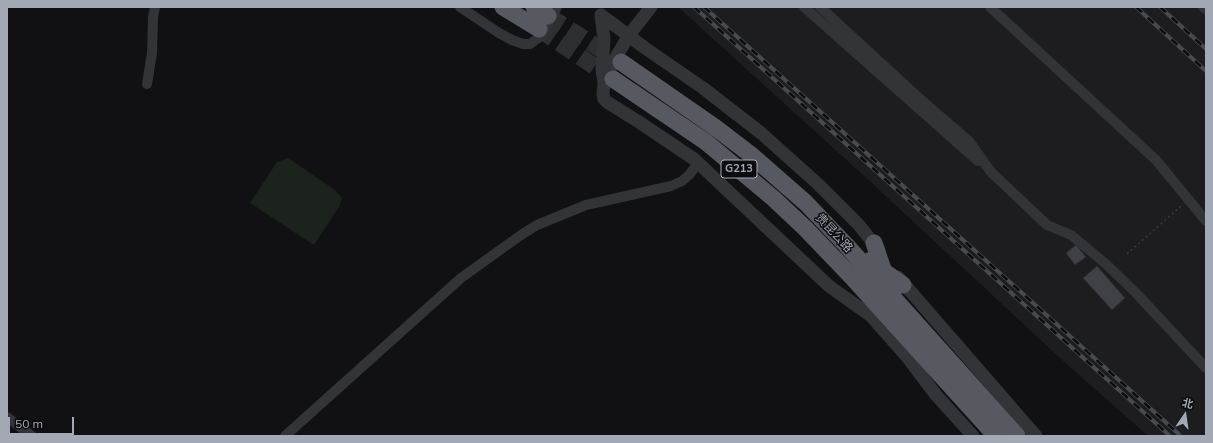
<!DOCTYPE html>
<meta charset="utf-8">
<style>
body{margin:0}
#map{position:relative;width:1213px;height:443px;overflow:hidden;background:#111113;font-family:Mulish,"Noto Sans SC",sans-serif}
canvas{display:block}
.frame{position:absolute;inset:0;border:8px solid #a2a9b4;pointer-events:none}
.north{position:absolute;left:1165px;top:395px;width:40px;height:40px;-webkit-text-stroke:3px #0c0c0e;paint-order:stroke;rotate:13deg;font-size:11px;font-weight:700;line-height:16px;text-align:center;color:#a2a9b4}
.north::after{content:'';display:block;margin:auto;width:14px;height:18px;background:#a2a9b4;clip-path:polygon(50% 0,100% 100%,50% 72%,0 100%)}
.scale{position:absolute;left:8px;top:417px;width:66px;height:18px;box-sizing:border-box;border:2px solid #a2a9b4;border-top:0;padding-left:5px;font-size:12px;line-height:14px;white-space:nowrap;color:#a2a9b4;-webkit-text-stroke:3px #0c0c0e;paint-order:stroke}
</style>
<div id="map">
<canvas width="1213" height="443"></canvas>
<div class="frame"></div>
<div class="north">北</div>
<div class="scale">50 m</div>
</div>
<script>
const context = document.querySelector('canvas').getContext('2d');
context.lineJoin = 'round';
function fillPath(path, color) { context.fillStyle = color; context.fill(path, 'evenodd'); }
const poly = rows => new Path2D(rows.map(r => 'M' + r).join(''));
function strokePath(path, color, width, dash) { context.strokeStyle = color; context.lineWidth = width; context.lineCap = dash ? 'butt' : 'round'; context.setLineDash(dash || []); context.stroke(path); }
function label(font, color, halo, rows, align = 'center') {
  context.font = font + ' Mulish,"Noto Sans SC",sans-serif'; context.lineWidth = 3; context.setLineDash([]); context.textBaseline = 'middle'; context.strokeStyle = halo; context.fillStyle = color; for (const [text, x, y, turn = 0] of rows) {
    context.save(); context.translate(x, y); context.rotate((+turn || 0) * Math.PI / 180); context.textAlign = isNaN(turn) ? turn : align; if (halo) context.strokeText(text, 0, 0); context.fillText(text, 0, 0); context.restore();
  }
}
const built = poly([
 [678,7,1206,7,1206,436,1148,436,1061,359,863,175]
]);
const green = poly([
 [288,158,335,190,342,198,339,207,314,245,250,203,277,162]
]);
const building = poly([
 [1076,245,1086,257,1075,265,1066,253,1076,245],
 [1097,266,1125,298,1112,310,1083,278,1097,266]
]);
const trunkTunnel = poly([
 [548,16,621,62],
 [539,29,613,79]
]);
const path = poly([
 [1127,254,1181,206]
]);
const minor = poly([
 [460,7,499,33,512,40,523,44,530,44,541,36,557,7],
 [804,7,926,115,932,109],
 [820,7,919,98,969,141,991,172,1047,225,1071,235,1106,264,1137,294,1206,368],
 [990,7,1156,160,1206,221],
 [1203,7,1206,9],
 [147,84,152,53,153,17,155,7],
 [926,115,978,161],
 [7,417,32,436],
 [285,436,461,278,521,235,537,225,586,205,671,186,682,181,689,175,698,163]
]);
const tertiary = poly([
 [651,7,629,35,615,59,604,83,603,94,604,99,607,102,639,122,694,159,829,286,871,316,908,358,936,395,973,436],
 [601,15,645,48,703,88,761,133,818,184,858,224,879,250],
 [601,15,604,39,602,70,604,82],
 [898,277,1036,436]
]);
const trunk = poly([
 [503,7,539,29],
 [534,7,548,16],
 [621,62,716,128,750,154,806,203,846,245,1017,436],
 [613,79,706,142,773,198,805,228,851,276,996,436],
 [874,243,885,275],
 [869,261,903,285]
]);
const rail = poly([
 [694,7,1170,436],
 [704,7,1181,436],
 [1136,7,1206,71],
 [1160,7,1206,49]
]);
const shields = [
 [739,169,36]
];
const shieldNames = [
 ["G213",739,169]
];
const streetNames = [
 ["贵昆公路",834,233,47]
];
fillPath(built, '#1d1d20');
fillPath(green, '#1c231c');
fillPath(building, '#404146');
strokePath(building, '#2b2b2f', 1);
strokePath(trunkTunnel, '#2e2f33', 17, [17, 8]);
strokePath(path, '#383b3f', 1.5, [2, 3]);
strokePath(minor, '#323438', 10);
strokePath(tertiary, '#323438', 13);
strokePath(trunk, '#565a60', 17);
strokePath(rail, '#474a4f', 4);
strokePath(rail, '#0c0c0e', 2.5, [8]);
for (const [x, y, w] of shields) { const box = new Path2D(); box.roundRect(x - w / 2, y - 9, w, 18, 3); context.fillStyle = '#0c0c0e'; context.fill(box); strokePath(box, '#a2a9b4', 1); }
label('bold 11px', '#a2a9b4', null, shieldNames);
label('12px', '#a2a9b4', '#0c0c0e', streetNames);
</script>
